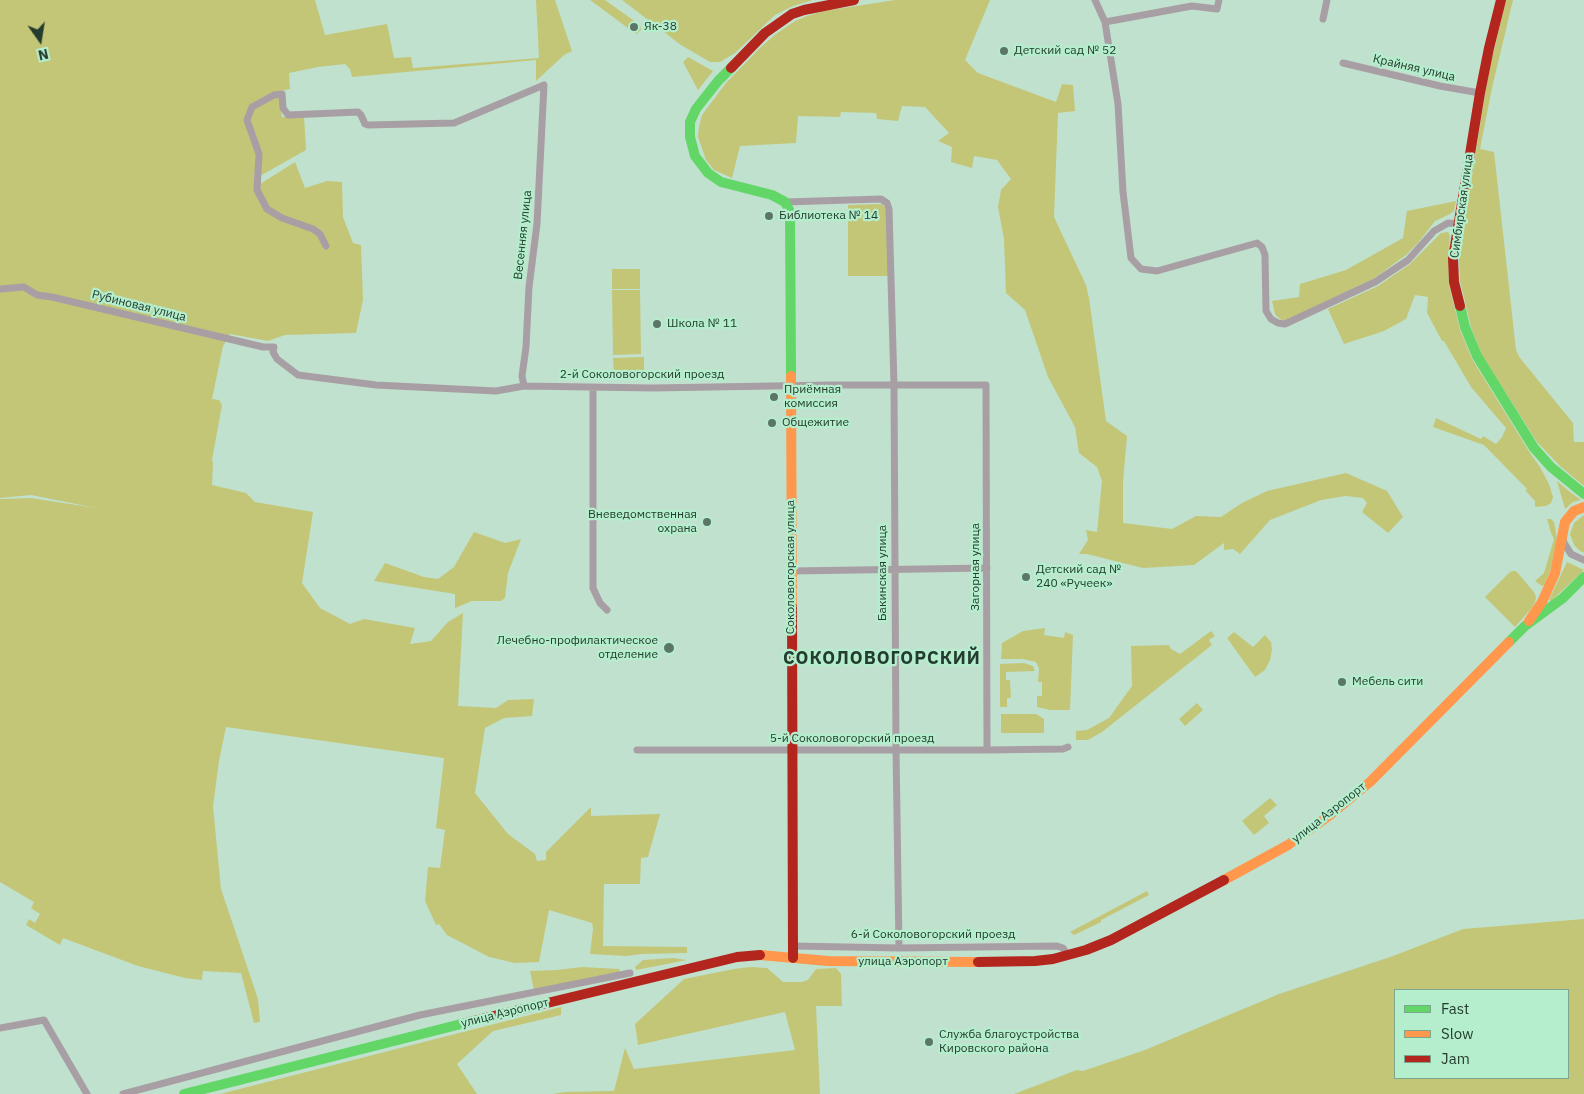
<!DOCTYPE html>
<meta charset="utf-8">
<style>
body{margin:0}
#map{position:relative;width:1584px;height:1094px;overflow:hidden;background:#c1e1cf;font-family:"IBM Plex Sans",sans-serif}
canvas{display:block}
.legend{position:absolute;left:1394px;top:989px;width:175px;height:90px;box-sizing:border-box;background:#b4eecd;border:1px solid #7aa78e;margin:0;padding:6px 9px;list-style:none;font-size:15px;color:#243c2f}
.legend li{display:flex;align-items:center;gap:10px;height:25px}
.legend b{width:25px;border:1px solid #7aa78e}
.north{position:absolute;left:15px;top:15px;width:50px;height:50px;-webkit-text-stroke:4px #b4eecd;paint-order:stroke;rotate:167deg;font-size:14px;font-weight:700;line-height:20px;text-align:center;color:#243c2f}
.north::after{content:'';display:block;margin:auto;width:18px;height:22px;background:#243c2f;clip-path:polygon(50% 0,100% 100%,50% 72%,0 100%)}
</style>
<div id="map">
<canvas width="1584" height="1094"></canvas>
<ul class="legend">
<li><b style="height:6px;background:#63d668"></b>Fast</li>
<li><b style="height:6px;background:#ff974d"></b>Slow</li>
<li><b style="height:6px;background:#b3261e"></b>Jam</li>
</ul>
<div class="north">N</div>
</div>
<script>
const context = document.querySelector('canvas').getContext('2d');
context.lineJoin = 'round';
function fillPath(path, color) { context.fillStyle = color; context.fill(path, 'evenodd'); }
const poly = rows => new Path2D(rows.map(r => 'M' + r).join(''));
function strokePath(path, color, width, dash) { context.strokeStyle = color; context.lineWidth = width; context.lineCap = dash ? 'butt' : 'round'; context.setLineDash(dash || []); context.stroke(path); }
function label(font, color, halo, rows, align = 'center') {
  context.font = font + ' "IBM Plex Sans",sans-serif'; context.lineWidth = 4.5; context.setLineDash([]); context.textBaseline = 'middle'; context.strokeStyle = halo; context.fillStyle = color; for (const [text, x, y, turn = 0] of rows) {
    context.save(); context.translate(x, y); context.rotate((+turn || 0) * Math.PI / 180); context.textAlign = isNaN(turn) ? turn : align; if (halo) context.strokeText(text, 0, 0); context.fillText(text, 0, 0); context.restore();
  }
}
const green = poly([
 [0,0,315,0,325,35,387,24,394,58,411,57,413,68,539,58,536,0,555,0,572,51,564,55,536,81,536,60,352,77,350,69,345,64,318,67,289,73,290,89,272,93,246,115,256,154,254,184,260,184,295,162,305,188,327,181,342,182,343,217,353,243,361,245,363,300,356,333,285,335,268,341,230,334,223,346,212,399,219,400,222,405,212,460,213,462,212,485,246,493,255,502,313,512,302,583,320,608,350,624,364,619,415,628,410,644,431,641,448,622,463,613,458,706,496,708,508,700,534,699,532,716,504,718,485,728,475,793,508,834,535,854,537,861,546,860,546,852,591,807,591,816,660,814,648,857,641,858,640,884,604,884,603,946,687,947,687,953,642,954,626,956,590,954,593,929,592,923,549,910,539,962,515,963,489,957,447,935,439,924,436,925,425,901,428,867,440,868,445,830,436,828,444,758,226,727,219,761,213,806,221,889,258,999,260,1022,254,1023,241,973,203,971,202,980,185,978,138,966,63,938,60,945,26,925,29,919,35,923,40,914,31,908,34,902,0,882,0,499,31,498,96,508,31,495,0,498],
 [590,0,605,0,640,25,641,30,636,34],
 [622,0,813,0,793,6,775,15,735,53,720,62,710,62,681,45],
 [895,0,990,0,965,60,978,73,1056,102,1062,84,1073,85,1075,111,1058,113,1054,217,1086,285,1089,298,1106,421,1127,436,1123,482,1123,523,1172,529,1196,516,1221,517,1242,503,1267,491,1346,473,1387,491,1403,517,1388,533,1362,512,1367,503,1363,498,1346,496,1321,500,1270,520,1240,554,1233,549,1224,550,1224,543,1194,565,1143,568,1087,554,1079,554,1088,540,1086,530,1097,532,1102,481,1097,467,1079,453,1075,427,1048,377,1025,310,1006,293,1004,239,998,207,1001,190,1011,179,997,160,974,156,972,168,951,162,952,147,938,141,949,133,925,107,902,106,898,121,877,119,876,113,841,112,840,117,798,116,796,143,740,146,732,178,714,170,706,160,698,137,699,127,702,115,726,83,761,47,776,34,795,21,807,16,824,11],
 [1506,0,1513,0,1492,88,1480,149,1494,152,1516,350,1520,358,1573,423,1574,442,1584,442,1584,486,1561,467,1537,442,1482,355,1471,327,1460,281,1459,259,1488,75],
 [688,57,713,71,698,90,683,62],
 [277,97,280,99,282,117,304,116,306,150,260,176,250,121,255,108],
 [1456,201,1454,211,1450,214,1435,221,1418,243,1406,255,1373,279,1285,321,1280,319,1275,314,1272,301,1299,297,1300,284,1346,270,1403,238,1407,211],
 [882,204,887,210,888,276,848,276,848,205],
 [1448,232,1450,236,1448,259,1449,284,1460,330,1472,359,1530,453,1540,467,1549,484,1553,497,1551,503,1546,506,1535,507,1535,501,1525,490,1527,489,1484,445,1433,427,1436,418,1481,439,1483,436,1496,444,1502,437,1506,428,1471,387,1444,341,1442,341,1427,313,1428,297,1415,295,1406,319,1384,331,1344,344,1328,309,1378,286,1410,264,1441,233],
 [612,269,640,269,640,289,612,289],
 [612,290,640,290,641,354,613,355],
 [644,357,644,374,614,375,613,358],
 [1557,481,1570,492,1581,500,1573,502,1565,509],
 [1584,515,1584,553,1579,550,1574,545,1570,534,1574,523],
 [1547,519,1551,519,1554,522,1557,539,1550,571,1544,585,1542,586,1535,581,1544,573,1554,539,1551,533],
 [474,532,505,543,521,539,508,573,505,598,501,601,472,601,455,608,455,594,374,581,385,563,424,577,438,579,454,567],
 [1567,562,1584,570,1551,601,1549,600],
 [1513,571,1516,571,1534,592,1536,597,1535,602,1531,609,1515,627,1485,597,1510,572],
 [1045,628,1044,635,1064,638,1065,632,1073,635,1070,710,1050,710,1037,707,1037,696,1042,696,1042,682,1038,682,1039,669,1036,662,1023,659,1001,659,1002,643,1023,631],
 [1211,631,1215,636,1209,640,1212,645,1102,732,1088,740,1076,740,1076,731,1087,730,1109,718,1132,686,1131,646,1169,645,1171,649,1180,654],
 [1234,632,1253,647,1265,635,1271,642,1272,650,1270,660,1265,670,1255,677,1227,638],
 [1024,663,1033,666,1035,671,1006,672,1006,680,1010,680,1011,698,1007,698,1007,707,1000,707,1000,664],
 [1197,703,1203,710,1185,726,1179,719],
 [1001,714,1036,714,1044,719,1044,733,1001,733],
 [1270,798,1277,805,1264,816,1269,823,1254,835,1242,821],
 [1147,891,1149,895,1101,920,1101,922,1074,935,1070,932],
 [1584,919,1584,1094,1014,1094,1077,1070,1083,1071,1145,1050,1279,994,1393,956,1463,929],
 [1395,990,1568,990,1568,1078,1395,1078],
 [673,958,687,960,636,970,635,967,643,960],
 [582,967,619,969,621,973,534,990,530,971,557,970],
 [750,967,767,968,783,982,802,982,808,980,816,969,836,968,841,974,842,1006,816,1006,820,1094,552,1094,565,1092,614,1091,625,1048,634,1069,795,1050,785,1012,638,1045,635,1024,684,979,734,969],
 [561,1007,561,1015,493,1031,457,1064,477,1094,220,1094]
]);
const street = poly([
 [1095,0,1105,22,1118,104,1123,192,1131,258,1141,269,1157,271,1257,243,1262,247,1265,255,1266,311,1271,319,1278,323,1285,324,1375,282,1408,260,1434,231,1448,223,1458,224],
 [1323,19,1327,0],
 [1105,22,1192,6,1217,9,1219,0],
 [1343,63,1440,86,1480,93],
 [785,202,881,199,887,203,889,209,894,385,896,749,899,948],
 [326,246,320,234,313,229,282,218,267,209,257,190,259,154,247,120,252,107,274,95,282,94,283,108,288,115,358,112,361,115,365,124,368,125,454,123,544,85,537,224,529,287,526,347,522,376,524,386],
 [0,289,24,287,37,295,52,297,263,347,274,347,273,352,277,359,298,375,376,385,496,391,524,386,653,388,831,385,986,385,987,750],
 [593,388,593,588,600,603,607,610],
 [1563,537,1564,543,1571,554,1584,560],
 [792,571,987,568],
 [637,750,987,750,1063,749,1068,747],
 [793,946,899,948,1057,946,1063,948,1068,955],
 [0,1028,44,1020,87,1094],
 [123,1094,420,1015,630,973]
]);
const fast = poly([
 [731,68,718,81,696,109,690,122,690,137,695,156,708,173,721,182,772,195,785,202,790,212,791,376],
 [1460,306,1465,327,1477,356,1534,448,1551,467,1584,494],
 [1509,642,1525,626,1563,598,1584,577],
 [184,1094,469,1022]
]);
const slow = poly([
 [791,376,792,607],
 [1529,621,1542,602,1555,573,1565,522,1574,511,1584,507],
 [1224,880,1288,845,1330,815,1370,782,1509,642],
 [760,955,828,961,978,962]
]);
const jam = poly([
 [731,68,765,33,792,14,804,10,854,0],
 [1460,306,1454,282,1453,258,1480,93,1489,48,1501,0],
 [792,607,793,958],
 [978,962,1035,961,1053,959,1086,950,1111,940,1224,880],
 [469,1022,737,957,760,955]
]);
const markers = [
 [634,27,5,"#5b7667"],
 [1004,51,5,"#5b7667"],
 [769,216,5,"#5b7667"],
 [657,324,5,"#5b7667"],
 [774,397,5,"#5b7667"],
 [772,423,5,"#5b7667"],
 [707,522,5,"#5b7667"],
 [1026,577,5,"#5b7667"],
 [669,648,6,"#5b7667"],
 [1342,682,5,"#5b7667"],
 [929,1042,5,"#5b7667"]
];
const poiNames = [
 ["Як-38",644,27],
 ["Детский сад № 52",1014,51],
 ["Библиотека № 14",779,216],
 ["Школа № 11",667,324],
 ["Приёмная",784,390],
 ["комиссия",784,404],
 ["Общежитие",782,423],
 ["Вневедомственная",697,515,"right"],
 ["охрана",697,529,"right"],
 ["Детский сад №",1036,570],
 ["240 «Ручеек»",1036,584],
 ["Лечебно-профилактическое",658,641,"right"],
 ["отделение",658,655,"right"],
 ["Мебель сити",1352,682],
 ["Служба благоустройства",939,1035],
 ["Кировского района",939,1049]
];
const streetNames = [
 ["Крайняя улица",1414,68,13],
 ["Симбирская улица",1462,206,-82],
 ["Весенняя улица",523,235,-84],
 ["Рубиновая улица",139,306,14],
 ["2-й Соколовогорский проезд",642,375],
 ["Соколовогорская улица",791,567,-90],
 ["Загорная улица",976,567,-90],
 ["Бакинская улица",883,573,-90],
 ["5-й Соколовогорский проезд",852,739],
 ["улица Аэропорт",1329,813,-38],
 ["6-й Соколовогорский проезд",933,935],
 ["улица Аэропорт",903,962],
 ["улица Аэропорт",505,1013,-14]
];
const districtNames = [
 ["СОКОЛОВОГОРСКИЙ",882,659]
];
fillPath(green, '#c3c677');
strokePath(street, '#a89fa5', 7);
strokePath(fast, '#63d668', 10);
strokePath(slow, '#ff974d', 10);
strokePath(jam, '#b3261e', 10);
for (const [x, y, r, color] of markers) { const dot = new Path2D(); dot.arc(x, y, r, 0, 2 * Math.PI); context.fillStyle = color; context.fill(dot); strokePath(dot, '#b4eecd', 2); }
label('12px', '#243c2f', '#b4eecd', poiNames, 'left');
label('12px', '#243c2f', '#b4eecd', streetNames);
context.letterSpacing = '1px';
label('bold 18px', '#243c2f', '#b4eecd', districtNames);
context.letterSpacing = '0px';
</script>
